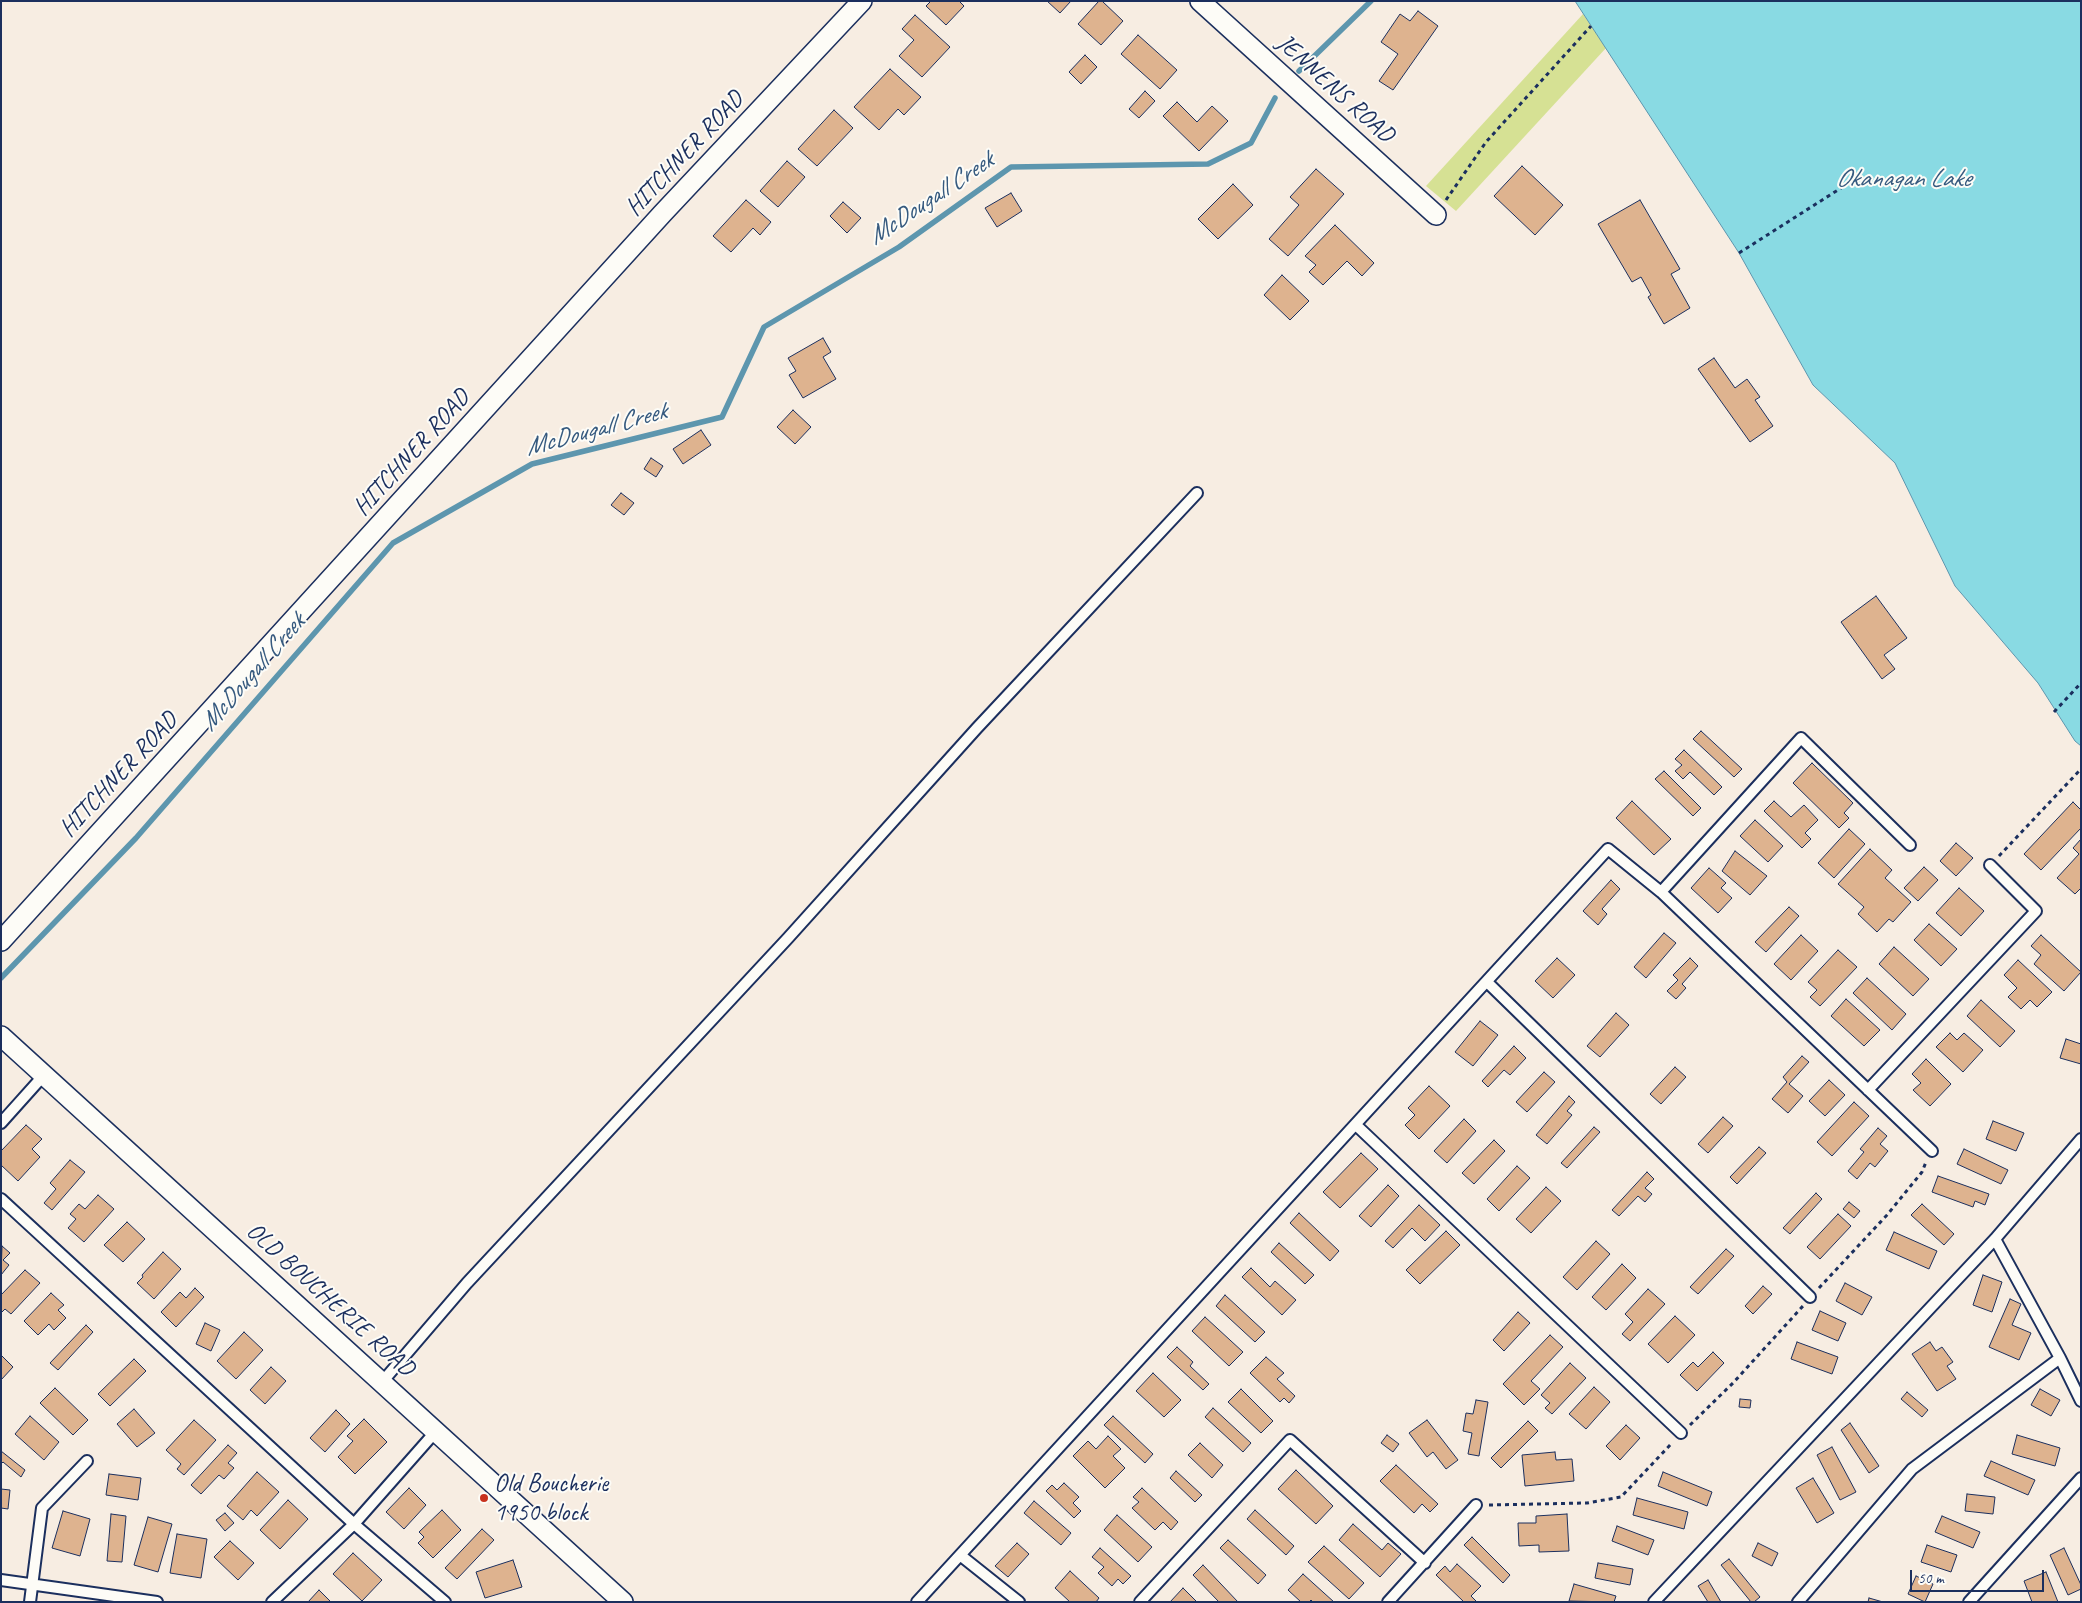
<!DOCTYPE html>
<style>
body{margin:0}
#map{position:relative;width:2082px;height:1603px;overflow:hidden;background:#f7ede2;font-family:Caveat,sans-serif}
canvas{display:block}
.frame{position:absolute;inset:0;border:2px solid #1b2f5e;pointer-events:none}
.scale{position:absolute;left:1910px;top:1570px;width:134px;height:22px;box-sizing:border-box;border:2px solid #1b2f5e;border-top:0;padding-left:6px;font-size:15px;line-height:18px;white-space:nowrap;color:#1b2f5e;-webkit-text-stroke:4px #fdfcf7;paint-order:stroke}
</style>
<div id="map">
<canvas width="2082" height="1603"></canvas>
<div class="frame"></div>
<div class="scale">50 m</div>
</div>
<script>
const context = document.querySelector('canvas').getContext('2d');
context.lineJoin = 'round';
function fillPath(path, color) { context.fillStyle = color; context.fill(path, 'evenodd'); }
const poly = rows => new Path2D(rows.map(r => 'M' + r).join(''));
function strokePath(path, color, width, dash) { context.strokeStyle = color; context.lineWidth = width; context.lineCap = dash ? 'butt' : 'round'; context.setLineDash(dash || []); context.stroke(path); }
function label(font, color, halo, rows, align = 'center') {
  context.font = font + ' Caveat,sans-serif'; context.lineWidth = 4; context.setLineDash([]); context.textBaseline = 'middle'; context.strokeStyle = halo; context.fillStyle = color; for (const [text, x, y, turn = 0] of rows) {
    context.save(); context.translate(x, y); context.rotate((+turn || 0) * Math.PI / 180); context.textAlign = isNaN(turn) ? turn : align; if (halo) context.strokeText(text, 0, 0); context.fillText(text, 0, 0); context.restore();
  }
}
const green = poly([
 [1583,14,1606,48,1456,211,1426,186]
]);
const water = poly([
 [1575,1,2081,1,2081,746,2075,741,2038,683,1955,586,1895,463,1813,385,1739,253,1575,1]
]);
const stream = poly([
 [1299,71,1371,1],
 [1,978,136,838,393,543,532,464,722,417,764,327,899,247,1011,167,1208,164,1251,143,1275,98]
]);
const building = poly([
 [931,1,959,1,964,6,946,25,926,6,931,1],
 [1047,1,1071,1,1060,13,1047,1],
 [1099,1,1102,1,1123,21,1101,45,1078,24,1099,1],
 [1418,11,1438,26,1393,90,1379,81,1398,54,1381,42,1400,14,1410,21,1418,11],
 [915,15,950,47,922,77,899,56,914,40,902,29,915,15],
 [1138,35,1177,70,1160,89,1121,54,1138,35],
 [1085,55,1097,67,1081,84,1069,72,1085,55],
 [890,69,921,97,904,115,898,109,879,130,854,107,890,69],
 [1145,91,1155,101,1139,118,1129,109,1145,91],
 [1177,102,1197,122,1212,106,1228,121,1199,151,1163,116,1177,102],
 [834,110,853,128,817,166,798,149,834,110],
 [787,161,805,177,778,207,760,191,787,161],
 [1522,166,1563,205,1535,235,1494,196,1522,166],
 [1316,169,1344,194,1288,256,1269,239,1299,205,1290,197,1316,169],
 [1233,184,1253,205,1218,239,1198,219,1233,184],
 [1011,193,1022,211,997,227,985,208,1011,193],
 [746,200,771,222,760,235,753,228,731,252,713,236,746,200],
 [1640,200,1680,269,1671,274,1690,308,1664,324,1648,297,1651,295,1641,277,1632,282,1598,224,1640,200],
 [843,202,861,218,847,233,830,216,843,202],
 [1335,225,1374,263,1362,276,1347,261,1323,285,1309,272,1316,265,1305,256,1335,225],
 [1282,275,1309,301,1290,320,1264,295,1282,275],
 [823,338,831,352,823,357,836,379,803,398,789,375,796,371,788,358,823,338],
 [1714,358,1735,388,1747,379,1760,397,1755,400,1773,426,1750,442,1698,369,1714,358],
 [793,410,811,427,795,444,777,427,793,410],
 [701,430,711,445,683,464,673,449,701,430],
 [651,458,663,466,656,477,644,469,651,458],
 [621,493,634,503,624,515,611,505,621,493],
 [1876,596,1907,638,1884,655,1895,669,1882,679,1841,622,1876,596],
 [1701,731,1742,769,1734,777,1693,739,1701,731],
 [1684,750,1722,787,1714,795,1690,772,1683,779,1675,771,1682,765,1675,759,1684,750],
 [1812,763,1853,803,1844,813,1849,818,1839,828,1793,783,1812,763],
 [1664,771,1701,808,1693,816,1655,779,1664,771],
 [1632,801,1671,839,1654,855,1616,818,1632,801],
 [1774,801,1791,817,1804,805,1818,820,1805,833,1811,839,1802,848,1764,811,1774,801],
 [2073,802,2081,810,2081,828,2041,870,2024,854,2073,802],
 [1755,820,1783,846,1768,862,1740,836,1755,820],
 [1849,829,1865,844,1834,878,1818,863,1849,829],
 [2081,839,2081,888,2075,894,2057,878,2079,854,2073,848,2081,839],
 [1956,843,1973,858,1956,876,1940,861,1956,843],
 [1870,849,1892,870,1885,878,1911,902,1893,922,1889,919,1877,932,1858,914,1864,907,1838,884,1870,849],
 [1735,851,1767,876,1750,895,1722,871,1735,851],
 [1924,867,1938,880,1918,901,1904,888,1924,867],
 [1709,868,1726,883,1721,888,1732,898,1718,913,1691,888,1709,868],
 [1611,880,1620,889,1602,909,1607,914,1598,925,1583,911,1611,880],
 [1959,888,1984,911,1961,936,1936,913,1959,888],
 [1789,907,1799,916,1766,952,1755,942,1789,907],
 [1929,924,1957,949,1941,966,1914,940,1929,924],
 [1664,933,1676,943,1646,978,1634,967,1664,933],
 [1801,935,1818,951,1791,980,1774,964,1801,935],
 [2041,935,2081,972,2064,991,2034,964,2041,955,2031,946,2041,935],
 [1894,947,1929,979,1913,996,1879,964,1894,947],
 [1838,950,1857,967,1820,1006,1810,997,1817,990,1808,982,1838,950],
 [1557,958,1575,975,1553,998,1535,981,1557,958],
 [1690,958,1698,966,1682,984,1686,988,1676,999,1667,991,1678,980,1673,975,1690,958],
 [2018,960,2052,992,2037,1007,2030,1000,2021,1009,2008,997,2017,988,2004,975,2018,960],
 [1867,978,1906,1014,1892,1030,1853,993,1867,978],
 [1846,999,1880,1030,1864,1046,1831,1016,1846,999],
 [1981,1000,2015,1031,2000,1047,1967,1016,1981,1000],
 [1616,1013,1629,1025,1600,1057,1587,1046,1616,1013],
 [1480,1021,1498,1035,1473,1066,1455,1052,1480,1021],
 [1950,1033,1957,1040,1964,1033,1983,1050,1963,1072,1936,1047,1950,1033],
 [2066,1039,2081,1044,2081,1064,2060,1058,2066,1039],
 [1514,1046,1526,1058,1510,1075,1504,1070,1488,1087,1482,1081,1514,1046],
 [1802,1056,1809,1062,1789,1084,1803,1096,1788,1113,1772,1099,1787,1082,1783,1077,1802,1056],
 [1926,1059,1951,1084,1930,1106,1913,1090,1921,1083,1912,1074,1926,1059],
 [1675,1067,1686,1077,1661,1104,1650,1094,1675,1067],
 [1544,1072,1555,1082,1527,1112,1516,1102,1544,1072],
 [1829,1080,1845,1095,1825,1116,1809,1101,1829,1080],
 [1429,1086,1450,1106,1419,1139,1405,1125,1415,1115,1408,1108,1429,1086],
 [1569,1096,1575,1102,1567,1111,1572,1115,1547,1144,1536,1135,1569,1096],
 [1854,1102,1869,1116,1832,1156,1817,1142,1854,1102],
 [1723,1117,1733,1126,1708,1153,1698,1144,1723,1117],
 [1464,1119,1476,1131,1447,1163,1434,1151,1464,1119],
 [1993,1121,2024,1133,2016,1151,1986,1139,1993,1121],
 [26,1125,42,1139,32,1149,40,1157,18,1181,1,1165,1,1151,26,1125],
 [1594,1127,1600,1132,1567,1168,1561,1163,1594,1127],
 [1878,1128,1887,1136,1880,1144,1888,1151,1875,1167,1870,1163,1857,1179,1848,1171,1864,1152,1860,1149,1878,1128],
 [1494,1140,1505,1151,1474,1184,1462,1173,1494,1140],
 [1759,1147,1766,1153,1737,1184,1730,1177,1759,1147],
 [1964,1149,2008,1170,2001,1184,1957,1164,1964,1149],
 [1361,1153,1378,1169,1340,1208,1323,1192,1361,1153],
 [70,1160,85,1172,52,1210,44,1203,56,1189,50,1183,70,1160],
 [1517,1166,1530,1178,1499,1211,1487,1199,1517,1166],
 [1647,1172,1654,1179,1645,1188,1652,1194,1645,1202,1638,1196,1619,1216,1612,1210,1647,1172],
 [1938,1176,1989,1194,1985,1205,1975,1201,1973,1207,1932,1192,1938,1176],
 [1388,1185,1399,1196,1371,1227,1359,1216,1388,1185],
 [1546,1187,1561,1201,1531,1233,1516,1219,1546,1187],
 [1816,1193,1822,1199,1790,1234,1783,1228,1816,1193],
 [98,1195,114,1209,84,1242,68,1228,76,1219,70,1214,79,1204,85,1209,98,1195],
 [1849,1202,1860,1211,1854,1218,1843,1209,1849,1202],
 [1922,1204,1954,1234,1944,1245,1911,1215,1922,1204],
 [1419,1205,1440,1225,1425,1241,1412,1228,1393,1248,1385,1241,1419,1205],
 [1299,1213,1339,1251,1330,1261,1290,1223,1299,1213],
 [1838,1214,1851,1226,1820,1259,1807,1247,1838,1214],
 [127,1222,145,1239,123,1262,104,1245,127,1222],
 [1446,1231,1460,1245,1420,1284,1406,1270,1446,1231],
 [1894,1232,1937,1251,1929,1269,1886,1250,1894,1232],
 [1596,1241,1610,1254,1577,1290,1563,1277,1596,1241],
 [1279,1243,1314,1275,1305,1284,1271,1252,1279,1243],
 [2,1246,10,1253,3,1260,9,1265,1,1275,2,1246],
 [1726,1249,1734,1256,1698,1294,1690,1287,1726,1249],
 [163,1252,181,1269,154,1299,137,1283,143,1277,142,1275,163,1252],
 [1622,1264,1636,1278,1606,1310,1592,1297,1622,1264],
 [1251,1268,1270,1287,1275,1281,1296,1300,1282,1315,1242,1277,1251,1268],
 [25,1270,40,1283,11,1314,5,1309,1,1313,1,1295,25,1270],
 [1983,1275,2002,1282,1992,1312,1973,1305,1983,1275],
 [1845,1283,1872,1297,1862,1315,1836,1301,1845,1283],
 [1763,1286,1772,1294,1753,1314,1745,1306,1763,1286],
 [195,1288,204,1297,176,1327,161,1312,180,1292,186,1298,195,1288],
 [1648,1289,1665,1304,1630,1341,1622,1334,1633,1322,1625,1314,1648,1289],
 [51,1293,64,1305,58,1310,66,1318,54,1330,49,1324,38,1335,24,1321,51,1293],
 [1225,1295,1265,1332,1255,1342,1216,1306,1225,1295],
 [2010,1299,2021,1304,2012,1325,2031,1333,2019,1360,1989,1347,2010,1299],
 [1820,1311,1846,1323,1838,1341,1812,1330,1820,1311],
 [1518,1312,1530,1323,1504,1351,1493,1340,1518,1312],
 [1675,1316,1695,1335,1668,1363,1648,1344,1675,1316],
 [1205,1317,1243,1352,1229,1366,1192,1331,1205,1317],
 [205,1323,220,1330,211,1351,196,1344,205,1323],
 [86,1325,93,1332,58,1370,50,1363,86,1325],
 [244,1332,263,1350,236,1379,217,1361,244,1332],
 [1550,1335,1563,1347,1531,1381,1540,1389,1524,1405,1503,1384,1550,1335],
 [1797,1342,1838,1357,1832,1374,1791,1359,1797,1342],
 [1930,1342,1936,1351,1942,1347,1953,1362,1947,1366,1956,1379,1937,1391,1912,1354,1930,1342],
 [1177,1347,1193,1362,1190,1366,1209,1384,1203,1390,1167,1357,1177,1347],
 [1713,1352,1724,1363,1697,1391,1680,1375,1693,1362,1698,1367,1713,1352],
 [1,1355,13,1367,1,1380,1,1355],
 [1266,1357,1284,1373,1277,1379,1295,1396,1289,1403,1284,1398,1280,1402,1250,1373,1266,1357],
 [134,1359,146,1371,110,1406,98,1394,134,1359],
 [1570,1363,1586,1378,1552,1414,1545,1408,1550,1403,1541,1395,1570,1363],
 [271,1367,286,1381,265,1404,250,1390,271,1367],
 [1153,1373,1181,1400,1164,1417,1136,1391,1153,1373],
 [1594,1387,1610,1402,1586,1429,1569,1414,1594,1387],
 [55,1388,88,1420,73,1435,40,1403,55,1388],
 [1241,1389,1273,1421,1261,1433,1228,1402,1241,1389],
 [2040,1389,2060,1400,2051,1416,2031,1405,2040,1389],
 [1907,1392,1928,1410,1922,1417,1901,1399,1907,1392],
 [1740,1399,1751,1400,1750,1408,1739,1407,1740,1399],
 [1476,1400,1488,1402,1479,1456,1468,1454,1472,1433,1463,1431,1466,1413,1473,1414,1476,1400],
 [1213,1408,1251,1443,1243,1452,1205,1417,1213,1408],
 [134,1409,155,1433,137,1447,117,1424,134,1409],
 [336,1410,350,1424,325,1452,310,1438,336,1410],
 [30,1416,59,1442,44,1460,15,1434,30,1416],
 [1113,1416,1153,1454,1145,1463,1104,1425,1113,1416],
 [364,1419,387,1442,355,1474,338,1457,353,1441,347,1436,364,1419],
 [194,1420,216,1440,184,1475,177,1469,181,1464,166,1450,194,1420],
 [1427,1420,1458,1460,1446,1469,1433,1452,1427,1457,1409,1433,1427,1420],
 [1528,1421,1538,1431,1501,1468,1491,1458,1528,1421],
 [1850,1423,1879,1466,1869,1473,1841,1430,1850,1423],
 [1626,1425,1640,1438,1620,1460,1606,1446,1626,1425],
 [1387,1435,1399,1444,1393,1452,1381,1443,1387,1435],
 [2017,1435,2060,1448,2055,1466,2012,1454,2017,1435],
 [1108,1436,1121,1449,1113,1456,1125,1468,1105,1488,1073,1456,1088,1441,1096,1449,1108,1436],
 [1200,1443,1223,1465,1212,1478,1188,1455,1200,1443],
 [228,1445,237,1453,228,1463,234,1468,224,1479,219,1475,201,1494,191,1485,228,1445],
 [1832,1447,1856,1492,1840,1500,1817,1455,1832,1447],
 [1,1451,25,1470,21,1477,3,1462,1,1464,1,1451],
 [1555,1452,1556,1460,1572,1459,1574,1481,1525,1486,1522,1455,1555,1452],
 [1991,1461,2035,1480,2028,1495,1984,1476,1991,1461],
 [1396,1465,1438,1504,1430,1512,1422,1504,1414,1513,1380,1481,1396,1465],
 [1296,1470,1333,1506,1316,1524,1278,1489,1296,1470],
 [1176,1471,1202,1495,1195,1502,1170,1478,1176,1471],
 [257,1472,279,1492,257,1516,251,1510,243,1520,227,1506,257,1472],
 [1663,1472,1712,1492,1707,1506,1658,1486,1663,1472],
 [109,1474,141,1478,138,1500,106,1495,109,1474],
 [1813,1478,1834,1513,1817,1523,1796,1488,1813,1478],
 [1064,1483,1079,1497,1073,1503,1081,1511,1074,1518,1046,1491,1052,1485,1057,1490,1064,1483],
 [409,1488,426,1505,404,1529,386,1512,409,1488],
 [1142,1488,1178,1522,1171,1530,1163,1522,1155,1530,1132,1508,1139,1502,1133,1497,1142,1488],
 [1,1489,10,1490,8,1509,1,1508,1,1489],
 [1967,1494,1995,1497,1993,1514,1965,1511,1967,1494],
 [1637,1498,1688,1512,1684,1529,1633,1515,1637,1498],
 [288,1500,308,1519,280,1549,260,1530,288,1500],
 [1034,1501,1071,1533,1061,1545,1024,1513,1034,1501],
 [442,1510,461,1530,433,1558,418,1543,424,1537,419,1532,442,1510],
 [1255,1510,1294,1546,1286,1555,1247,1519,1255,1510],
 [63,1511,90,1519,80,1556,52,1548,63,1511],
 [225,1513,234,1523,225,1531,216,1520,225,1513],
 [111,1514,126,1516,122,1562,107,1561,111,1514],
 [1567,1514,1569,1551,1539,1552,1539,1545,1519,1546,1518,1523,1536,1523,1536,1516,1567,1514],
 [1117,1515,1152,1547,1138,1562,1104,1530,1117,1515],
 [1942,1516,1980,1532,1973,1548,1935,1532,1942,1516],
 [148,1517,172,1524,158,1572,134,1565,148,1517],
 [1353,1524,1382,1550,1388,1543,1401,1554,1380,1577,1339,1540,1353,1524],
 [1617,1526,1654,1540,1648,1555,1612,1541,1617,1526],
 [482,1529,494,1540,457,1579,445,1568,482,1529],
 [177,1534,207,1539,201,1578,170,1573,177,1534],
 [1472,1537,1510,1575,1503,1583,1464,1545,1472,1537],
 [1228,1540,1266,1575,1258,1584,1220,1548,1228,1540],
 [230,1541,254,1563,238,1580,214,1557,230,1541],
 [1017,1543,1029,1554,1008,1577,995,1566,1017,1543],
 [1758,1543,1778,1553,1772,1566,1752,1556,1758,1543],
 [1927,1545,1957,1555,1951,1572,1921,1562,1927,1545],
 [1324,1546,1364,1583,1349,1599,1308,1562,1324,1546],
 [1100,1548,1131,1576,1123,1584,1118,1579,1112,1586,1098,1573,1104,1567,1092,1557,1100,1548],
 [2064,1548,2081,1585,2081,1589,2068,1595,2050,1555,2064,1548],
 [353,1553,382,1580,362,1601,333,1574,353,1553],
 [1729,1559,1760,1597,1754,1602,1751,1602,1721,1565,1729,1559],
 [513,1560,522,1587,485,1598,476,1572,513,1560],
 [1598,1563,1633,1569,1630,1585,1595,1578,1598,1563],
 [1457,1564,1481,1586,1471,1596,1477,1602,1464,1602,1436,1575,1445,1566,1450,1572,1457,1564],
 [1203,1565,1238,1602,1219,1602,1193,1575,1203,1565],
 [1070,1571,1099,1598,1096,1602,1070,1602,1055,1588,1070,1571],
 [2046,1572,2058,1602,2032,1602,2024,1581,2046,1572],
 [1303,1574,1334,1602,1313,1602,1311,1600,1309,1602,1301,1602,1288,1590,1303,1574],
 [1916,1576,1933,1584,1925,1602,1908,1594,1916,1576],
 [1708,1580,1721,1602,1708,1602,1698,1586,1708,1580],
 [1574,1584,1616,1596,1614,1602,1569,1601,1574,1584],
 [1183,1588,1197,1602,1170,1602,1183,1588],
 [319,1590,331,1602,308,1602,319,1590],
 [1869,1598,1883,1602,1868,1602,1869,1598]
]);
const path = poly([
 [1446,200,1486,142,1591,26],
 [1739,253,1852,181],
 [2054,712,2081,683],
 [1999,856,2081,769],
 [1819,1288,1887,1215,1922,1172,1926,1162],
 [1690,1425,1733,1383,1803,1306],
 [1489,1505,1587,1503,1621,1497,1672,1443]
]);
const lane = poly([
 [1661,892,1801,738,1910,845],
 [1487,982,1810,1297],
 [1868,1090,2036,911,1990,865],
 [1,1123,44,1075],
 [1356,1125,1681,1433],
 [1,1199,354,1524,445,1602],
 [1995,1239,2060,1358,2081,1401],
 [383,1381,467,1283,788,938,977,728,1197,493],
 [960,1555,1019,1602],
 [1,1580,157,1602],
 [30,1602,42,1508,87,1461],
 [272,1602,354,1524,437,1430],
 [917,1602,1608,849,1661,892,1932,1151],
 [1140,1602,1290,1440,1425,1563],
 [1388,1602,1476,1505],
 [1654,1602,1995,1239,2081,1139],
 [1798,1602,1912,1469,2060,1358],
 [1969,1602,2081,1478]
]);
const street = poly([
 [1200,1,1436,215],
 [1,941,662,214,862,1],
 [1,1036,623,1602]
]);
const markers = [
 [484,1498,5,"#c8321e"]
];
const streetNames = [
 ["JENNENS ROAD",1335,89,42],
 ["HITCHNER ROAD",685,154,-47],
 ["HITCHNER ROAD",412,453,-48],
 ["HITCHNER ROAD",119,775,-47],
 ["OLD BOUCHERIE ROAD",330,1300,42]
];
const poiNames = [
 ["Old Boucherie",494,1484],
 ["1950 block",494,1513]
];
const waterNames = [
 ["Okanagan Lake",1903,179],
 ["McDougall Creek",931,199,-34],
 ["McDougall Creek",596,430,-15],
 ["McDougall Creek",253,673,-49]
];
fillPath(green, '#d6e194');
fillPath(water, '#89dae3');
strokePath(water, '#5d96ae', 1);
strokePath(stream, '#5d96ae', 5.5);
fillPath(building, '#deb38f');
strokePath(building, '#1b2f5e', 1);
strokePath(lane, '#1b2f5e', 14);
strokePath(street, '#1b2f5e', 22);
strokePath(path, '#1b2f5e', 3, [4, 4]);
strokePath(lane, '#fdfcf7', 10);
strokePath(street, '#fdfcf7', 19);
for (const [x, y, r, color] of markers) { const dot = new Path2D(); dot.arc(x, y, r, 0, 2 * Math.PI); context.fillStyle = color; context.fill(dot); strokePath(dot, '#fdfcf7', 2); }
label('25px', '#1b2f5e', '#fdfcf7', streetNames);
label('25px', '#1b2f5e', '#fdfcf7', poiNames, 'left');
label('italic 26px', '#365a7f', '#fdfcf7', waterNames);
</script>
